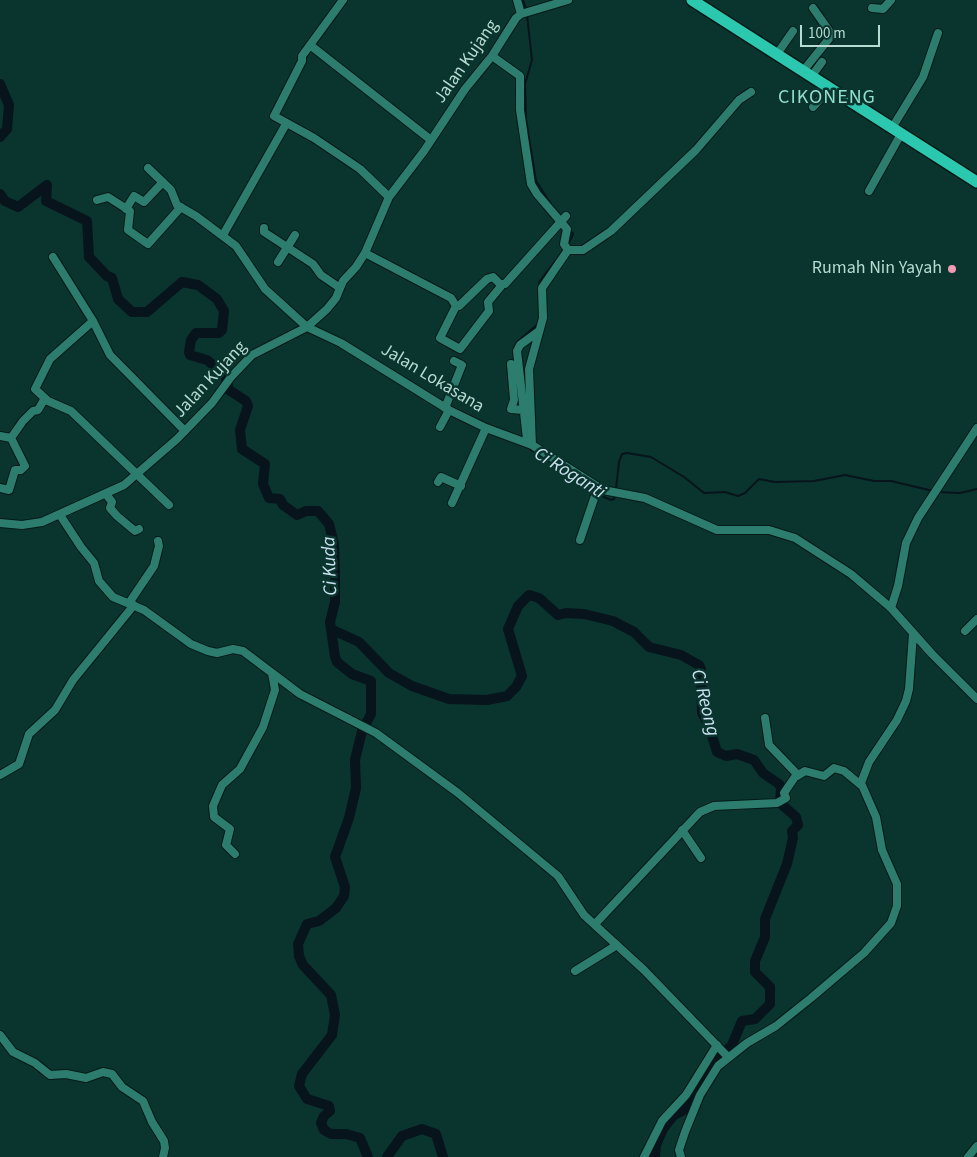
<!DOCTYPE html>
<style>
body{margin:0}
#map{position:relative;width:977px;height:1157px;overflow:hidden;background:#0a352e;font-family:"Source Sans 3",sans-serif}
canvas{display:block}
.scale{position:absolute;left:800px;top:25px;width:80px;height:22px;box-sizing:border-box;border:2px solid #b6dbd2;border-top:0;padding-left:6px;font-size:15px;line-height:18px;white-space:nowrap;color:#b6dbd2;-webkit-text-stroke:4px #0a352e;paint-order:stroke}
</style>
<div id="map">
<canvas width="977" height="1157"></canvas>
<div class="scale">100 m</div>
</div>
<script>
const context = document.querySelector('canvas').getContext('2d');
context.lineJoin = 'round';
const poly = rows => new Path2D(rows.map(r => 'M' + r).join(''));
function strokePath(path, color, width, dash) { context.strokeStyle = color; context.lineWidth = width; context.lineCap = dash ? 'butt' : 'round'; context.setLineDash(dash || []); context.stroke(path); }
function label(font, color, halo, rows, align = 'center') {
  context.font = font + ' "Source Sans 3",sans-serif'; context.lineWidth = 5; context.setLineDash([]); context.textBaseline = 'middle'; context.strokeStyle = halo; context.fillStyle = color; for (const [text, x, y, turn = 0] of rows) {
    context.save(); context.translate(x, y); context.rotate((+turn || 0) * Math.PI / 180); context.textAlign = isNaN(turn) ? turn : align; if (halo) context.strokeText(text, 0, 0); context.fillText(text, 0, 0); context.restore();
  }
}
const stream = poly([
 [523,0,527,11],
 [527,15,532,60,525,84,526,119,536,181,551,204],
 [565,221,573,234,568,245],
 [539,305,538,288,540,281,565,248],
 [514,359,514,348,517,342,538,324],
 [518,396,520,408],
 [526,445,531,450,559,467],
 [576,477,593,492],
 [616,489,619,462,622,454,627,453,651,457,684,477,704,493,725,492,738,496,745,493,759,479,775,482,814,481,845,475,874,481,891,481,933,491],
 [937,492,960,493,977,489],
 [597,494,611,500,614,499,615,494]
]);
const river = poly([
 [0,84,9,105,7,129,0,137],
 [0,194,5,201,18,207,47,185,46,201,87,221,89,257,107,276,112,278,118,299,132,312,147,312,182,282,198,285,217,299,224,311,222,330,219,333,196,333,191,340,189,352,190,355,207,360,225,375,229,390,246,401,248,406,240,430,242,449,265,464,263,484,269,498,280,499,283,505,297,515,306,511,318,511,329,524,334,544,335,578,335,602,330,622,335,657,337,662,352,674,371,681,371,714,362,731,355,760,356,788,349,818,335,857,345,887,344,896,336,908,319,921,307,924,298,944,299,956,303,965,331,995,335,1015,332,1035,302,1074,299,1086,307,1099,329,1106,330,1111,324,1116,321,1123,324,1130,331,1134,346,1134,360,1138,368,1157],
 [333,630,359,642,389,673,412,686,449,699,487,700,507,696,516,687,522,676,508,629,518,606,529,595,539,598,558,615,566,613,584,614,613,621,634,632,649,647,681,655,699,665,701,669,702,713,709,726,717,752,726,756,737,754,754,760,763,773,779,784,781,788,780,803,796,817,798,825,792,831,793,838,787,864,765,919,765,937,755,961,755,972,770,987,770,1004,755,1019,742,1021,732,1045,705,1071,694,1097,684,1110,674,1115,663,1129,656,1145,655,1157],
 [387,1157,402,1136,422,1129,436,1134,443,1157]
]);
const minor = poly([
 [343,0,302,56,302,61,274,116,314,138,360,169,389,197],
 [517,0,521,14],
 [872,8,883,9,891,0],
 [310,45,431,140],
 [777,54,793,31],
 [492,56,520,76,520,110,531,184,537,194,567,229,564,244,568,250,542,288,543,318,529,369,532,445],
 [803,71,832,35,813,8],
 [811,77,822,62],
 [813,107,830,88],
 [892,128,923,77,938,33],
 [148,168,171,190,177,205,196,216,236,246,265,289,307,327,341,343,449,410,486,428,532,445,603,490,645,498,717,530,769,530,795,538,851,574,891,608,932,654,977,699],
 [869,191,901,134],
 [97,200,108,197,130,211,128,230,148,244,181,207],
 [126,209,134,196,144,202,163,182],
 [264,228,264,232,313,264,321,275,340,288],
 [223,235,286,124],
 [568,250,583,250,611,231,696,150,739,100,751,92],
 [365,253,451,298,456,306,459,306,487,279,493,277,500,284,505,284,566,216],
 [53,257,93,321,110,355,185,431],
 [278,262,295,235],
 [456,306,440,338,460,349,489,311,488,302,502,285],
 [93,321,50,359,35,389,48,401,71,411,169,505],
 [511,364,514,400,511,409,523,410],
 [445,408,462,365,454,361],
 [440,427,449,410],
 [0,436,11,438,23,421,33,411,38,410,45,398],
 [527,439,517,351,520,345,539,331],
 [438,482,441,477,461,486],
 [0,488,9,490,15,470,21,470,25,466,11,438],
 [106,494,112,502,110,508,117,516,135,531,139,529],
 [452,503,486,428],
 [60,515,81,547,94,563,99,581,113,597,144,610,191,644,208,651,217,653,233,649,243,651,300,694,376,733,458,793,558,876,584,915,644,970,728,1057],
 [0,523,22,525,42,522,124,485,177,439,212,403,231,377,252,355,307,327,327,309,336,298,343,281,356,267,365,253,389,197,424,151,465,89,492,56,516,18,521,14,568,0],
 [580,540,598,487],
 [129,603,154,566,159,546,158,541],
 [891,608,898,586,906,543,918,518,977,428],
 [965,631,977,619],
 [0,775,19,764,29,734,55,710,73,680,134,605],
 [797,776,805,771,824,776,834,768,844,771,862,786],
 [682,830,701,858],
 [235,854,226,845,230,829,214,817,213,806,222,785,240,769,263,727,275,690,272,673],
 [595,924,700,812,714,806,777,803,786,798,784,793,797,774,769,745,765,718],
 [575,971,617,945],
 [0,1035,13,1052,35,1063,50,1075,66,1074,86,1078,103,1072,112,1074,122,1087,143,1101,152,1122,164,1141,165,1148,163,1157],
 [644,1157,662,1121,686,1095,717,1045],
 [681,1157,679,1150,685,1132,700,1095,718,1066,747,1043,776,1026,811,998,864,953,891,923,897,906,897,884,882,850,876,817,861,783,869,762,897,720,906,701,909,689,913,634],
 [968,1157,977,1146]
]);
const highway = poly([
 [692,0,977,182]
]);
const markers = [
 [952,269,5,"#f09ab5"]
];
const streetNames = [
 ["Jalan Kujang",467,62,-55],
 ["Jalan Lokasana",432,379,31],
 ["Jalan Kujang",211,380,-47]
];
const poiNames = [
 ["Rumah Nin Yayah",942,269]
];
const waterNames = [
 ["Ci Roganti",569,474,32],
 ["Ci Kuda",331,566,-92],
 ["Ci Reong",704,703,76]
];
const quarterNames = [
 ["CIKONENG",827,99]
];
strokePath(stream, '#07141c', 2);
strokePath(river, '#07141c', 10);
strokePath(minor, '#031a16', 10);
strokePath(highway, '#031a16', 14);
strokePath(minor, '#2d7d6e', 8);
strokePath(highway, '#2cc7af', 11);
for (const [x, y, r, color] of markers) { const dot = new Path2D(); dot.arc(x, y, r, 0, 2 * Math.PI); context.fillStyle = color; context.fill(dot); strokePath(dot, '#0a352e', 2); }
label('18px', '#b6dbd2', '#0a352e', streetNames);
label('18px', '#b6dbd2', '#0a352e', poiNames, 'right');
label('italic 19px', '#cbe1f0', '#0a352e', waterNames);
context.letterSpacing = '1px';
label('20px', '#92dfcf', '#0a352e', quarterNames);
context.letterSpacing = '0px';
</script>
